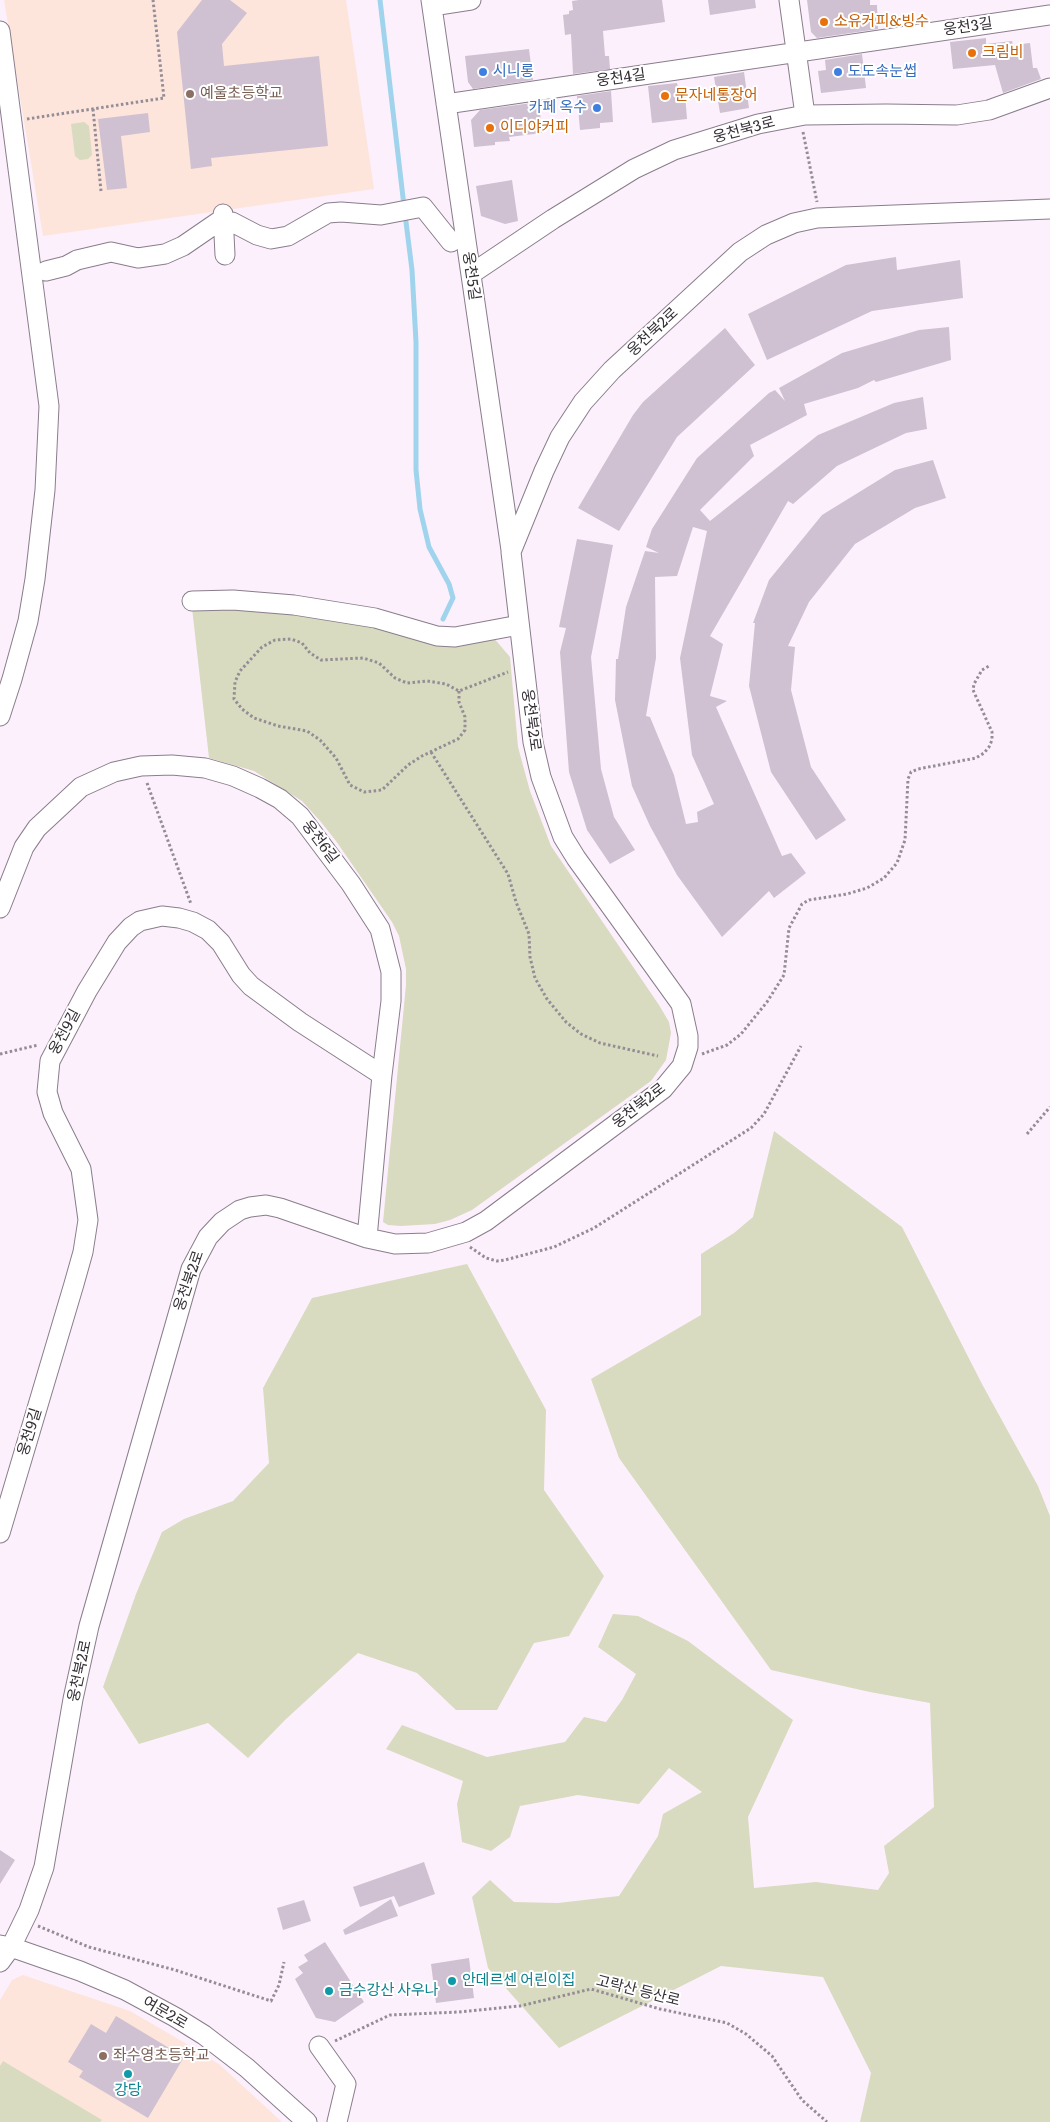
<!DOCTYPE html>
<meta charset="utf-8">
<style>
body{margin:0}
canvas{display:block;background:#fcf0fd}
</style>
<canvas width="1050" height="2122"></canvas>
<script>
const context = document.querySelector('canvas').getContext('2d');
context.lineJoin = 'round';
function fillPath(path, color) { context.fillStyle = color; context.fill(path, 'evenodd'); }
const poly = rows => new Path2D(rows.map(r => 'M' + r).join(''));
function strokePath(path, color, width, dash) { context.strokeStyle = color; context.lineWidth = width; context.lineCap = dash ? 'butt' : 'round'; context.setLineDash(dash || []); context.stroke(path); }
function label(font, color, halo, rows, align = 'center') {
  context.font = font + ' Literata,"Noto Sans KR",serif'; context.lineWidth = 4; context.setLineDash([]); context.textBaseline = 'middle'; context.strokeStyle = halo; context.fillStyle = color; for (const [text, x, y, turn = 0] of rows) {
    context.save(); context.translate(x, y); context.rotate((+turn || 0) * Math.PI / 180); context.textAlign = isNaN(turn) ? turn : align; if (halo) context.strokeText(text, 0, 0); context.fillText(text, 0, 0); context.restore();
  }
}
const education = poly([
 [4,0,346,0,374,189,43,236],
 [23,1975,130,2011,192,2047,220,2065,282,2122,0,2122,0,2000,12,1980]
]);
const green = poly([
 [84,122,89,126,92,155,88,159,80,160,75,156,71,124],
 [192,608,262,609,493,637,510,657,518,747,530,791,551,846,659,1005,669,1022,671,1033,666,1060,651,1081,472,1210,450,1220,435,1224,401,1226,388,1225,383,1222,406,985,406,969,399,936,392,922,336,841,321,822,302,801,254,771,209,758],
 [774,1131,902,1227,982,1384,1038,1486,1050,1516,1050,2122,860,2122,871,2073,823,1977,721,1966,559,2048,488,1968,472,1897,490,1880,514,1902,558,1903,619,1896,658,1836,663,1814,702,1792,669,1768,639,1804,578,1795,520,1806,510,1837,491,1851,462,1842,457,1804,463,1781,386,1749,402,1725,487,1757,565,1742,584,1717,606,1722,622,1700,636,1674,598,1647,613,1614,638,1616,688,1641,793,1720,748,1817,754,1888,816,1882,878,1890,889,1873,884,1846,934,1807,930,1703,870,1692,771,1670,619,1458,591,1379,701,1315,701,1254,734,1233,753,1217],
 [467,1264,546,1410,544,1490,604,1576,569,1636,534,1643,497,1710,456,1710,417,1673,358,1653,285,1720,248,1758,208,1723,139,1744,103,1687,136,1594,162,1532,184,1519,233,1501,269,1463,263,1388,312,1298],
 [3,2061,102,2120,100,2122,0,2122,0,2066]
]);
const stream = poly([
 [380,0,404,206],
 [405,214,412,270,416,342,416,470,420,509,429,547,449,584,453,598,443,619]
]);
const building = poly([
 [202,0,230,0,247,13,222,44,224,66,319,56,328,146,211,158,212,166,191,169,177,32],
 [579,0,662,0,665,22,603,31,605,56,609,56,610,69,573,74,571,34,565,35,563,15,569,14,569,11,573,10,572,1],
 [708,0,755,0,756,8,710,15],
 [807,0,870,0,870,5,877,5,878,29,817,38,811,32],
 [986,38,986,44,1012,41,1013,45,1030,43,1033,68,1037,68,1041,79,1003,93,995,65,953,69,950,42],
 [529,49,533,80,473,89,468,82,465,56],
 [862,54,866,88,821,93,818,71,826,70,825,60],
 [744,72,749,108,720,113,714,77],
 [677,83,678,87,681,87,682,95,685,94,687,119,652,123,648,86],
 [611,91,613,122,600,123,600,128,580,130,577,96],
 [539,102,542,133,509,137,510,141,495,142,495,145,474,147,471,120,480,110],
 [148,113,150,132,121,136,127,188,107,190,98,119],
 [512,180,518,221,505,224,481,216,476,186],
 [896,257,897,270,960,260,963,298,872,311,767,360,748,314,846,265],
 [949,327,951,360,876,382,874,380,858,388,804,404,807,415,750,445,754,456,700,510,710,521,818,435,894,403,923,397,927,429,906,433,837,466,793,504,788,501,710,636,723,644,710,696,727,701,716,707,782,856,791,853,806,873,774,898,769,891,722,937,677,875,650,826,632,786,615,700,616,659,618,659,626,607,645,551,659,553,646,547,652,529,697,458,769,393,775,390,785,401,779,388,842,353,919,330],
 [693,527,707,531,680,658,692,755,714,804,697,812,698,822,686,824,674,775,650,717,646,716,656,658,655,577,677,576],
 [725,328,755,365,677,437,619,531,578,508,633,415,643,402],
 [933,460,946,498,915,508,855,544,809,602,788,646,795,647,791,690,811,767,846,820,816,840,771,772,749,686,755,623,753,623,769,580,822,515,895,470],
 [577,539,613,545,591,657,601,769,614,817,635,850,610,864,587,830,569,772,560,652,566,628,559,627],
 [0,1850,15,1860,0,1884],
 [424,1862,435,1894,399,1907,394,1896,360,1907,353,1887],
 [391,1899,398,1916,345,1935,343,1930],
 [304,1900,311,1921,283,1930,277,1908],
 [325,1942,364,2002,335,2022,316,2018,295,1979,303,1973,298,1967,308,1961,304,1955],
 [469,1958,474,1998,436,2003,431,1964],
 [116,2016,184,2057,148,2118,79,2077,83,2071,68,2062,91,2024,106,2033]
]);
const path = poly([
 [93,109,101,191],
 [27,119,164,98,153,0],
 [803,132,817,202],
 [459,691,459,702,465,717,465,730,458,739,422,756,408,765,382,790,364,792,350,785,336,758,320,740,307,731,278,726,254,718,242,709,234,699,235,682,240,671,262,647,275,640,291,639,302,643,310,653,321,660,363,658,379,663,395,678,407,683,427,681,446,684,459,691,508,672],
 [431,752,508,874,516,902,529,934,530,957,535,978,547,999,566,1022,581,1034,600,1043,658,1056],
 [147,783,191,904],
 [0,1054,38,1045],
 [702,1054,727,1045,741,1034,767,1002,784,975,789,928,802,904,809,900,847,894,867,888,884,878,897,863,905,840,908,779,911,772,918,769,976,758,984,753,989,747,992,740,992,732,973,690,974,684,982,670,989,666],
 [1027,1134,1050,1107],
 [470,1247,486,1258,497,1261,505,1260,554,1247,594,1228,751,1128,764,1114,801,1046],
 [38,1926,89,1947,175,1970,271,2001,279,1985,284,1962],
 [335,2041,390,2015,459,2012,520,2006,591,1989,660,2009,727,2023,746,2034,772,2056,802,2100,827,2122]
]);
const street = poly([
 [431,0,511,550],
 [789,0,805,115],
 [432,6,471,0],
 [0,31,49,406,45,490,35,579,28,621,12,679,0,716],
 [446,104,1050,15],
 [223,214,225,255],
 [46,271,66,266,77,260,111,252,138,258,165,254,183,246,218,222,232,222,257,235,271,239,288,236,328,213,341,212,381,215,423,207,451,242],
 [471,274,553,219,634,169,674,150,758,124,805,115,886,114,957,115,989,110,1050,88],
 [192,601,233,600,294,605,375,618,437,636,455,637,519,625],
 [0,908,24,847,37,828,81,787,114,772,141,766,172,765,205,768,233,776,260,788,280,799,300,816,351,884,380,929,391,972,391,1001,382,1075,367,1238],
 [0,1533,74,1284,83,1252,88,1220,81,1169,53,1113,47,1092,50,1061,87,991,117,942,131,927,140,921,162,916,179,918,193,922,208,930,221,943,241,975,251,986,300,1022,382,1075],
 [0,1945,11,1947,80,1971,125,1990,175,2017,204,2035,247,2068,307,2122],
 [0,1962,11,1947,29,1910,44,1867,73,1699,89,1626,191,1269,208,1237,222,1222,240,1210,250,1207,266,1205,280,1208,367,1238,395,1244,428,1243,466,1232,486,1221,663,1089,682,1066,688,1047,688,1036,681,1004,576,858,563,837,541,777,533,742,511,552,544,471,560,437,583,402,612,370,740,252,766,235,794,223,817,218,1050,209],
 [319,2046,346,2084,337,2122]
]);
const markers = [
 [824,22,5,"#e8710a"],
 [972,53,5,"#e8710a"],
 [483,72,5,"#3f7fe0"],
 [838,72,5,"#3f7fe0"],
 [190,94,5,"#8d6e63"],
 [665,96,5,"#e8710a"],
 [597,108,5,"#3f7fe0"],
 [490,128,5,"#e8710a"],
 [452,1981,5,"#0f9aa8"],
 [329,1991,5,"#0f9aa8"],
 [103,2056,5,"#8d6e63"],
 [128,2074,5,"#0f9aa8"]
];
const foodNames = [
 ["소유커피&빙수",834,22],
 ["크림비",982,53],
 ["문자네통장어",675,96],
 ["이디야커피",500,128]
];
const streetNames = [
 ["웅천3길",968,27,-8],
 ["웅천4길",621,78,-8],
 ["웅천북3로",744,130,-15],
 ["웅천5길",471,276,82],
 ["웅천북2로",653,332,-43],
 ["웅천북2로",531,720,82],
 ["웅천6길",320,842,53],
 ["웅천9길",65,1032,-62],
 ["웅천북2로",639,1106,-38],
 ["웅천북2로",189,1281,-71],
 ["웅천9길",30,1432,-73],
 ["웅천북2로",80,1671,-78],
 ["고락산 등산로",638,1991,14],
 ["여문2로",165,2013,30]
];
const shopNames = [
 ["시니롱",493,72],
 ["도도속눈썹",848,72],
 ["카페 옥수",587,108,"right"]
];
const educationNames = [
 ["예울초등학교",200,94],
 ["좌수영초등학교",113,2056]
];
const cultureNames = [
 ["안데르센 어린이집",462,1981],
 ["금수강산 사우나",339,1991],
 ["강당",128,2091,"center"]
];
fillPath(education, '#fde5db');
fillPath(green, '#d8dbbf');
strokePath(stream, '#a0d4ed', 5);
fillPath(building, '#cfc1d1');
strokePath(street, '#8a7d8c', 21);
strokePath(path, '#958d96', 3, [2.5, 2.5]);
strokePath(street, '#fff', 19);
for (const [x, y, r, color] of markers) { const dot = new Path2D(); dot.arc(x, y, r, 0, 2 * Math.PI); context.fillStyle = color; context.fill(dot); strokePath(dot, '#fff', 2); }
label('15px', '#c56008', '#fff', foodNames, 'left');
label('15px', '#353036', '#fff', streetNames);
label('15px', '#366cbe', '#fff', shopNames, 'left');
label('15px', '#785e54', '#fff', educationNames, 'left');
label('15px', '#0d838f', '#fff', cultureNames, 'left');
</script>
